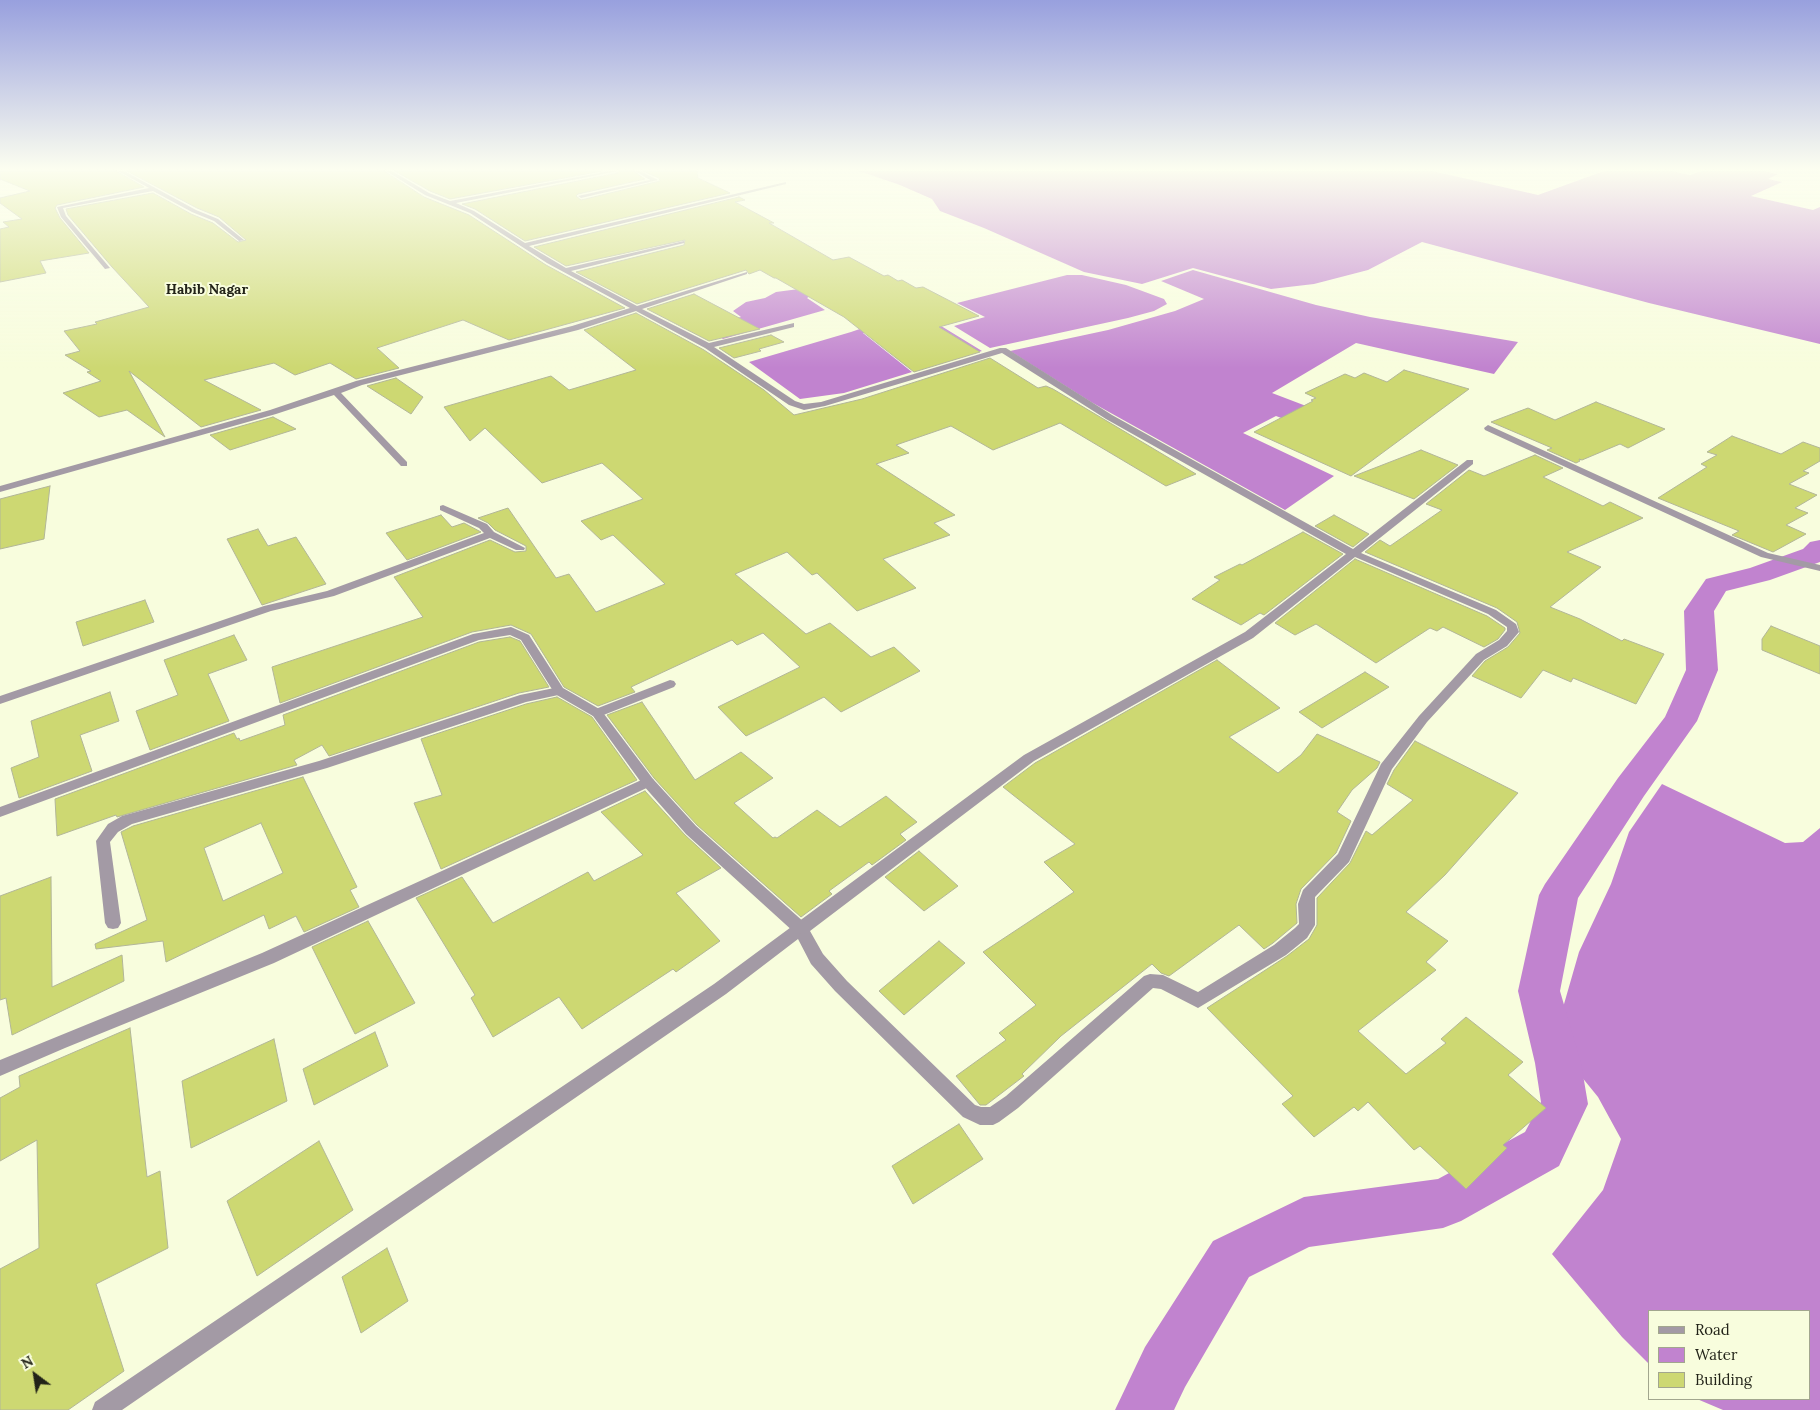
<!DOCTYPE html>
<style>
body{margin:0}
#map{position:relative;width:1820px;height:1410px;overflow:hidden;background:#f8fddd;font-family:Lora,serif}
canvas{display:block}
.legend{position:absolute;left:1648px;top:1310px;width:162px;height:90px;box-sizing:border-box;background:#f8fddd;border:1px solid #a2a68e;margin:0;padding:6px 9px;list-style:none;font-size:15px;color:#222318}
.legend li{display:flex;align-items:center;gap:10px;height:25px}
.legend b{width:25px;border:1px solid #a2a68e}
.north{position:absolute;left:10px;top:1350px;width:50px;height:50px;-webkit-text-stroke:4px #f8fddd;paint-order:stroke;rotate:329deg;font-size:14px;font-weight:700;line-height:20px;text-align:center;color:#222318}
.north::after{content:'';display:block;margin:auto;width:18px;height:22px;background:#222318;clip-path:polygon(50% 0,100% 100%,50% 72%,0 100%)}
</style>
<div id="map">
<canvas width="1820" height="1410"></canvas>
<ul class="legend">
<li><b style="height:6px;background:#a39aa5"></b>Road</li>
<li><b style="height:14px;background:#c183cf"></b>Water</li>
<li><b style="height:14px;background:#cdd872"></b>Building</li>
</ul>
<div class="north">N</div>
</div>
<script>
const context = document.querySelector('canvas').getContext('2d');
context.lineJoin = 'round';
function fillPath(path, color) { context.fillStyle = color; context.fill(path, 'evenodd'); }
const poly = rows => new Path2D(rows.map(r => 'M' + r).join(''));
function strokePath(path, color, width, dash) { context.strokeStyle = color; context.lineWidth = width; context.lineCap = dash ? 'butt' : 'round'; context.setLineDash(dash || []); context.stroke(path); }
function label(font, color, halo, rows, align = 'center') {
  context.font = font + ' Lora,serif'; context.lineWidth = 4; context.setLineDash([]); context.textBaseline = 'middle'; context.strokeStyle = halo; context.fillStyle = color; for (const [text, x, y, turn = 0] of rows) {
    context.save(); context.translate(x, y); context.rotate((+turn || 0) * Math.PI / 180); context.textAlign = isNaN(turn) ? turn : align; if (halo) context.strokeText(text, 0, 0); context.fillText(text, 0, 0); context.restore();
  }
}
const water = poly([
 [859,171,1432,171,1538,195,1604,171,1672,171,1690,175,1701,171,1763,171,1778,174,1768,179,1782,182,1751,196,1813,210,1820,207,1820,344,1649,303,1422,242,1368,270,1314,284,1271,289,1193,268,1142,284,1084,272,984,228,940,211,932,199,900,185],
 [1193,270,1316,305,1370,317,1518,342,1494,374,1356,343,1272,393,1335,417,1313,430,1276,416,1243,433,1334,476,1285,510,1091,402,1010,351,1108,330,1175,311,1204,299,1161,281],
 [1067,275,1082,275,1126,285,1164,299,1167,304,1154,311,1128,318,990,348,954,326,985,317,957,303],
 [799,289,817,292,807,298,825,310,723,339,705,326,741,317,733,311,746,302,765,298,776,292],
 [915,310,982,351,940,364,892,327,863,333,912,372,844,393,800,399,749,362,851,332],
 [1662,784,1785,843,1803,842,1820,828,1820,1410,1723,1410,1697,1399,1809,1399,1809,1311,1649,1311,1649,1364,1622,1337,1552,1254,1603,1190,1621,1139,1598,1097,1559,1049,1560,1018,1579,952,1611,884,1629,832]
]);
const canal = poly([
 [1820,540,1820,562,1770,580,1726,591,1714,611,1718,670,1697,721,1644,796,1578,898,1560,991,1581,1063,1588,1104,1559,1166,1461,1221,1443,1228,1309,1247,1249,1277,1185,1387,1174,1410,1115,1410,1145,1347,1213,1241,1304,1197,1438,1179,1525,1132,1541,1102,1535,1063,1518,991,1539,895,1545,884,1618,778,1665,717,1686,670,1684,611,1706,579,1750,568,1803,549,1810,542,1820,540]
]);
const building = poly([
 [0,171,116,171,144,187,57,205,55,208,60,218,89,253,40,261,46,273,0,282,0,229,9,227,3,222,22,219,0,203,0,198,30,191,0,179,0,171],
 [127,171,384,171,424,197,469,215,546,265,625,308,509,340,463,320,377,348,399,368,356,379,330,363,295,375,274,363,204,380,261,410,201,427,129,371,165,437,127,410,99,417,63,393,101,381,87,372,91,371,65,355,80,351,64,331,97,324,95,322,149,307,112,267,68,215,66,209,153,193,191,214,213,223,238,242,246,240,219,217,197,208,127,171],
 [395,171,602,171,450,199,430,191,395,171],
 [620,171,633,171,645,179,578,194,576,196,581,200,660,181,659,178,643,171,697,171,698,178,730,193,525,241,475,209,462,204,618,173,620,171],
 [739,197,745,200,735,202,774,223,769,223,833,260,849,257,884,276,888,275,898,281,902,280,916,288,923,287,979,316,939,327,980,352,914,372,844,317,776,278,774,278,760,270,749,274,746,270,637,304,576,272,684,245,685,240,566,266,534,247,739,197],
 [694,294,760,329,709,341,647,309,694,294],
 [636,313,704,350,764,390,794,415,862,399,990,358,1038,388,1046,386,1053,389,1196,474,1166,486,1060,423,993,450,951,426,896,445,909,453,876,464,955,515,934,523,950,535,883,559,916,588,857,611,817,573,812,575,787,552,735,574,806,634,830,623,871,657,894,647,920,671,841,712,824,697,746,736,718,707,800,667,763,633,737,645,732,640,631,687,635,692,598,706,564,687,531,634,511,625,472,632,280,703,272,667,423,617,394,577,490,540,515,552,526,551,526,546,495,530,488,523,478,518,508,508,556,578,569,574,596,612,665,584,613,535,601,540,581,521,643,499,602,463,542,483,485,428,470,441,444,407,551,376,569,390,636,370,584,330,636,313],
 [771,335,784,342,759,349,761,351,734,358,719,348,771,335],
 [1404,370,1469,389,1351,476,1254,432,1313,401,1311,400,1316,398,1305,393,1345,374,1355,378,1364,373,1387,382,1404,370],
 [396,378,423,397,411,414,367,386,396,378],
 [1596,402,1665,429,1628,448,1620,444,1582,460,1579,459,1580,461,1576,463,1547,450,1552,448,1491,422,1528,408,1555,420,1596,402],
 [273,417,296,429,230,450,210,435,273,417],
 [1732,436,1781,454,1803,442,1820,448,1820,461,1803,471,1809,473,1789,484,1817,495,1795,508,1808,513,1786,525,1806,534,1773,552,1732,535,1739,531,1658,498,1707,467,1701,464,1717,455,1707,452,1732,436],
 [1421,450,1458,465,1414,499,1354,476,1421,450],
 [1535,455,1563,468,1543,477,1603,506,1610,502,1643,518,1567,552,1601,567,1550,607,1580,619,1622,641,1624,639,1664,654,1636,704,1573,678,1571,682,1543,670,1521,698,1472,676,1485,661,1508,647,1520,633,1517,622,1497,608,1365,552,1380,540,1390,546,1442,510,1426,504,1469,470,1484,476,1535,455],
 [50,486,44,539,0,549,0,499,50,486],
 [441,515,452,527,464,523,481,532,407,560,386,533,441,515],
 [1334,515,1369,534,1353,547,1315,526,1334,515],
 [258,529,268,546,296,537,326,584,262,605,227,539,258,529],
 [1303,532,1343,554,1264,615,1260,613,1241,625,1192,599,1220,580,1214,577,1240,564,1242,565,1303,532],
 [1355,559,1487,616,1505,628,1505,630,1498,639,1484,647,1443,627,1437,631,1430,628,1376,663,1316,624,1295,635,1275,623,1355,559],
 [145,600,154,622,83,646,76,622,145,600],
 [1771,626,1820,646,1820,674,1762,650,1762,639,1771,626],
 [234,635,247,660,208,674,229,721,150,750,136,711,178,695,164,660,234,635],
 [510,637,520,641,549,687,519,693,329,756,322,745,294,760,297,765,117,817,116,815,57,836,55,799,234,733,237,739,239,738,240,741,285,725,283,715,479,642,510,637],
 [1217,660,1280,708,1229,737,1278,773,1301,755,1317,734,1380,762,1377,768,1352,790,1337,812,1351,821,1336,853,1301,889,1296,904,1297,923,1273,943,1264,949,1239,925,1169,976,1161,973,1152,964,1061,1036,1022,1074,1024,1076,986,1105,980,1105,956,1076,1006,1040,999,1033,1036,1005,983,952,1074,892,1044,862,1075,844,1003,787,1035,763,1217,660],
 [1365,672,1389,687,1322,728,1299,712,1365,672],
 [110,692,119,721,80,735,92,771,19,798,11,768,39,757,31,721,110,692],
 [557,697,592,717,637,780,441,869,414,803,442,795,421,739,526,704,557,697],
 [642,702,695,780,741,752,773,778,734,803,773,838,775,837,777,838,817,810,840,827,886,796,917,822,900,834,906,840,872,865,869,862,829,891,832,894,801,917,697,825,654,778,607,715,642,702],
 [1415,741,1518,793,1445,875,1406,912,1448,941,1426,962,1436,970,1358,1031,1406,1074,1446,1043,1441,1039,1466,1017,1523,1062,1508,1075,1546,1108,1503,1145,1507,1148,1466,1189,1420,1146,1414,1150,1368,1102,1358,1111,1354,1107,1314,1137,1282,1104,1293,1096,1207,1008,1287,956,1309,939,1317,925,1317,898,1350,863,1366,831,1372,835,1413,800,1387,784,1394,770,1415,741],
 [303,777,357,887,350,890,359,907,304,932,296,916,269,929,264,915,166,962,163,941,96,949,95,944,147,920,121,832,133,826,303,777],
 [261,823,283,873,223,901,204,848,261,823],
 [645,791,685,835,721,868,676,893,720,941,676,972,673,969,582,1029,559,997,493,1037,471,998,475,995,416,898,462,877,493,923,588,872,594,881,643,855,601,812,645,791],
 [919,851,958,886,924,911,885,877,919,851],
 [51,877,52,987,122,955,124,981,12,1035,6,998,0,1000,0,896,51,877],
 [368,921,415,1003,355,1034,312,947,368,921],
 [939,941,965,963,904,1015,879,991,939,941],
 [130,1028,147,1177,160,1171,168,1248,96,1284,124,1371,68,1410,0,1410,0,1269,39,1248,37,1140,0,1161,0,1098,20,1087,19,1076,130,1028],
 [375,1032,388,1066,314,1105,303,1069,375,1032],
 [274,1039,287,1101,191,1148,182,1081,274,1039],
 [959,1124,983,1159,913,1204,892,1166,959,1124],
 [319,1141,353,1210,257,1276,227,1201,319,1141],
 [387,1248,408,1301,361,1333,342,1277,387,1248]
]);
const minor = poly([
 [118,171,124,171,196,210,218,219,244,240,239,241,214,221,192,212,153,191,63,208,66,216,110,268,105,269,61,217,57,207,149,188,118,171],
 [386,171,392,171,429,193,450,201,610,171,618,171,456,203,474,211,525,243,786,182,786,184,529,246,566,268,684,241,684,243,571,271,637,306,747,272,747,274,642,309,709,343,794,323,794,327,714,347,795,401,804,404,821,402,1000,348,1006,348,1112,415,1353,549,1467,460,1473,460,1473,464,1361,553,1496,610,1516,624,1519,632,1507,646,1484,660,1427,722,1392,769,1349,862,1315,897,1315,925,1307,938,1286,955,1198,1008,1161,989,1153,988,1018,1108,999,1122,993,1125,980,1125,963,1117,835,991,811,964,798,939,726,994,122,1410,92,1410,95,1402,714,984,1024,755,1245,632,1346,554,1106,419,1002,353,825,406,804,410,789,405,705,348,636,311,578,330,362,385,341,393,407,462,407,466,401,466,334,395,276,414,0,492,0,486,270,410,356,381,572,326,630,308,547,263,470,213,425,195,386,171],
 [1355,557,1488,614,1507,627,1507,631,1499,640,1476,654,1419,716,1381,764,1338,854,1303,890,1298,904,1299,924,1295,928,1274,945,1198,992,1163,975,1150,974,1144,976,1006,1096,990,1107,981,1107,975,1105,847,981,823,954,810,931,1034,761,1253,638,1355,557],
 [635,171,640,171,658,180,581,198,578,196,650,180,635,171],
 [1488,425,1768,553,1820,565,1820,571,1761,557,1485,430,1484,428,1488,425],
 [443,505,487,524,494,532,525,548,524,550,516,550,490,538,334,596,271,611,0,704,0,696,264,606,327,591,484,533,479,528,440,510,440,506,443,505],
 [670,680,674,681,676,684,674,687,601,716,593,716,591,713,593,710,670,680],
 [559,687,565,691,563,694,526,702,327,768,132,824,118,832,110,842,121,923,118,928,113,929,108,928,105,923,96,841,108,824,122,816,319,761,520,695,559,687],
 [648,777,653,779,655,782,653,785,274,963,65,1048,0,1076,0,1060,262,953,648,777]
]);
const tertiary = poly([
 [511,627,529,635,563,688,601,710,653,779,696,826,805,923,808,928,805,933,800,934,795,933,686,834,643,785,593,716,555,694,521,640,510,635,479,640,0,817,0,807,473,634,511,627]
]);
const farQuarternames = [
 ["Habib Nagar",207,290]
];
fillPath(water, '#c183cf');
fillPath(canal, '#c183cf');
fillPath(building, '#cdd872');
strokePath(building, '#b2b698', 1);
fillPath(minor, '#a39aa5');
fillPath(tertiary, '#a39aa5');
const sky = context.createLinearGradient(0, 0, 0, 368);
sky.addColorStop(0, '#98a0de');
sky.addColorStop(0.46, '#fcfef0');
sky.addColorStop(1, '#fcfef000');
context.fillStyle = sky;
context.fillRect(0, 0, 1820, 368);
label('bold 14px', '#222318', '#f8fddd', farQuarternames);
</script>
